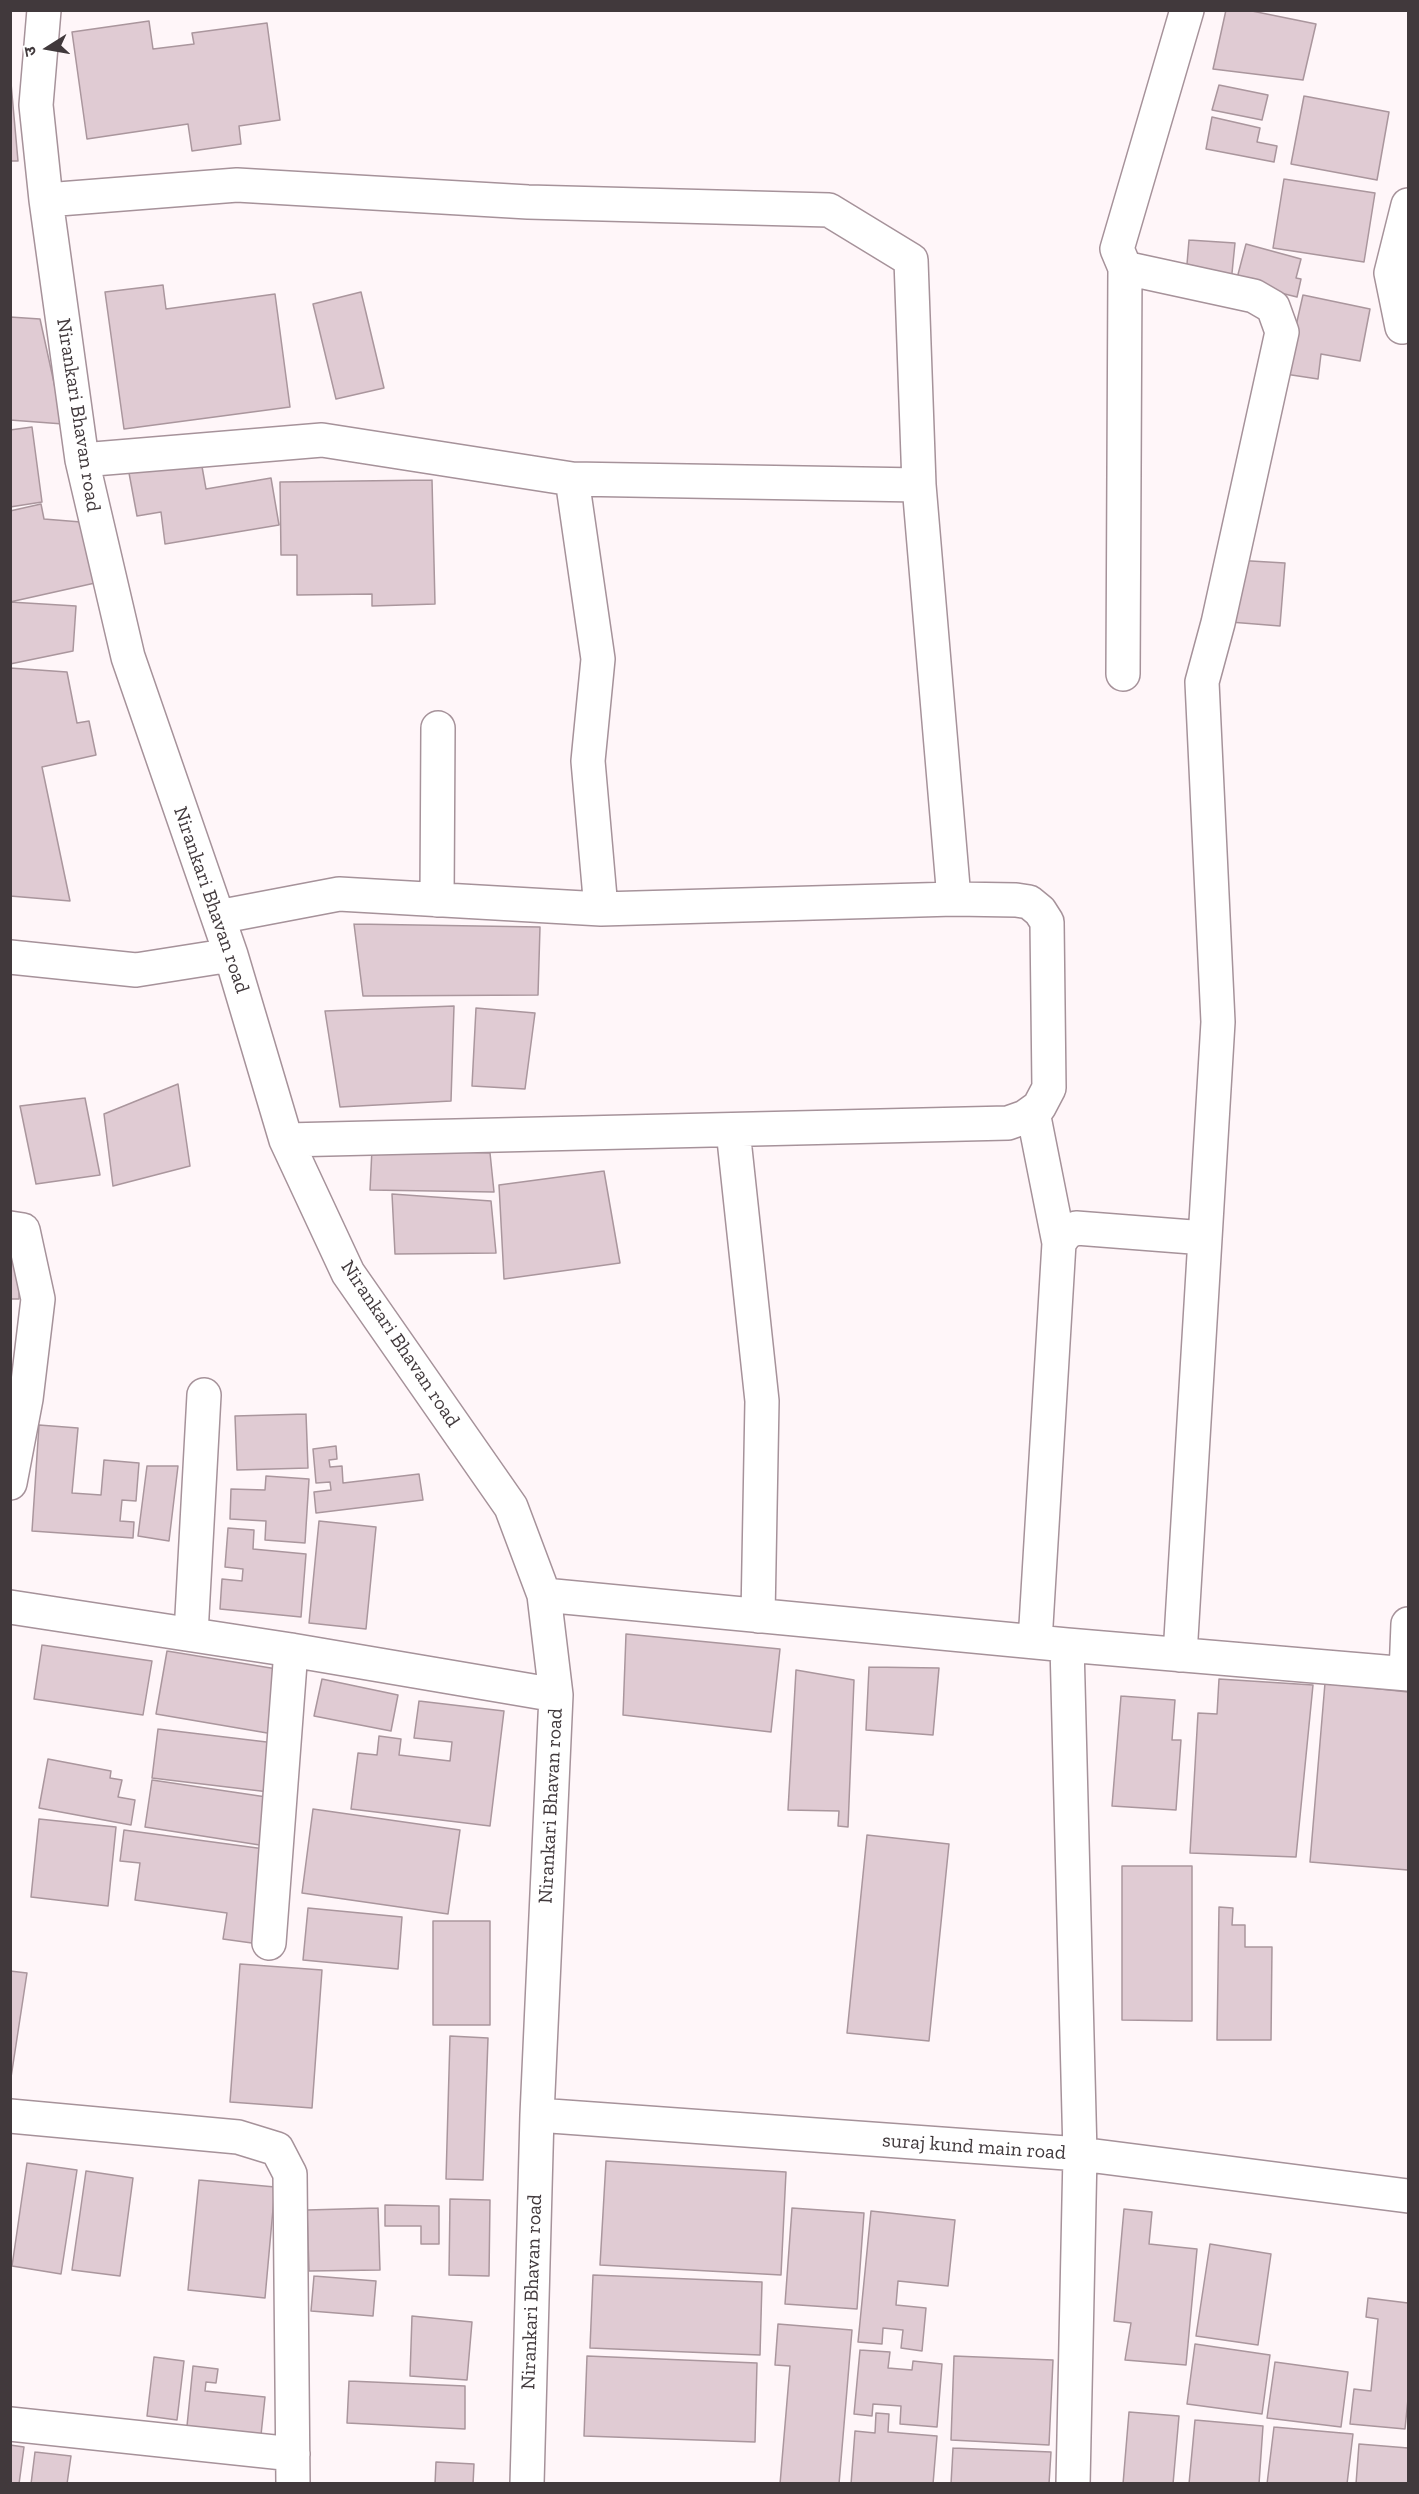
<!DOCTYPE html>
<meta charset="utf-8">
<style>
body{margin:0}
#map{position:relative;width:1419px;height:2494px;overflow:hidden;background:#fff6f9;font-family:"Zilla Slab","Noto Sans Devanagari",serif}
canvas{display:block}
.frame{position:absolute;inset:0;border:12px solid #41393c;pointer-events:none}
.north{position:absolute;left:18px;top:18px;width:60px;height:60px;-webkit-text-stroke:4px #fff;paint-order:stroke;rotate:259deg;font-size:16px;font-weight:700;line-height:24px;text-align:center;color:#41393c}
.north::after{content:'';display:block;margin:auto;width:21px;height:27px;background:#41393c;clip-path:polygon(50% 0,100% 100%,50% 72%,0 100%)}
</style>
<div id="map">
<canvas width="1419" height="2494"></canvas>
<div class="frame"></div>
<div class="north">उ</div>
</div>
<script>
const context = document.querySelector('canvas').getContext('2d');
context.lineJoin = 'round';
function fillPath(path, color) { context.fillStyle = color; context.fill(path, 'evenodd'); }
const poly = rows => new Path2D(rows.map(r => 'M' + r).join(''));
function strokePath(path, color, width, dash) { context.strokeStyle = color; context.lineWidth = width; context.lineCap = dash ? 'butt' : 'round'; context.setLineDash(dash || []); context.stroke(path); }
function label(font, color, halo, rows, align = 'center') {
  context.font = font + ' "Zilla Slab",serif'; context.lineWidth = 4.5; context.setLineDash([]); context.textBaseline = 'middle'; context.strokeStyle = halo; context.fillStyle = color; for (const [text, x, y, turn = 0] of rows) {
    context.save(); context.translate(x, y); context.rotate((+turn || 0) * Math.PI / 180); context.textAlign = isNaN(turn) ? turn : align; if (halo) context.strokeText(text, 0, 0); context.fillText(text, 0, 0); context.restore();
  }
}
const building = poly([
 [1226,10,1247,10,1316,24,1303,80,1213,69,1226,10],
 [149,21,153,49,194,44,192,33,267,23,280,120,239,126,241,144,192,151,188,124,87,139,72,32,149,21],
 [10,72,18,161,10,161,10,72],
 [1219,85,1268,95,1262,120,1212,110,1219,85],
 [1304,96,1389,112,1377,180,1291,164,1304,96],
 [1212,117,1260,128,1257,142,1277,146,1274,162,1206,149,1212,117],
 [1284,179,1375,193,1364,262,1273,248,1284,179],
 [1189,240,1235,243,1231,283,1186,276,1189,240],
 [1246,244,1301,259,1296,278,1301,279,1297,297,1236,282,1246,244],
 [163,285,166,309,275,294,290,407,124,429,105,292,163,285],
 [361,292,384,388,336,399,313,304,361,292],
 [1303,295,1370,309,1360,361,1321,354,1318,379,1285,374,1303,295],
 [10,317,40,319,63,424,10,420,10,317],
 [32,427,42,502,10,507,10,430,32,427],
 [201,461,206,489,271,478,279,525,165,544,161,512,137,516,129,473,201,461],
 [432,480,435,604,372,606,372,594,297,595,297,555,281,555,280,482,432,480],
 [41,504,44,519,81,522,95,583,10,602,10,511,41,504],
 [1234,560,1285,563,1280,626,1230,622,1234,560],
 [10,602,76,606,73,651,10,664,10,602],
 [10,668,67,672,77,723,89,721,96,755,42,767,70,901,10,896,10,668],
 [354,924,540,927,538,995,363,996,354,924],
 [454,1006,451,1101,340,1107,325,1011,454,1006],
 [476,1008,535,1013,525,1089,472,1086,476,1008],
 [178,1084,190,1166,113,1186,104,1114,178,1084],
 [85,1098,100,1175,36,1184,20,1106,85,1098],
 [372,1149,490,1153,494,1192,370,1190,372,1149],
 [604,1171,620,1263,504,1279,499,1185,604,1171],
 [392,1194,491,1201,496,1253,395,1254,392,1194],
 [10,1231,21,1231,19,1299,10,1299,10,1231],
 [306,1414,308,1468,237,1470,235,1416,306,1414],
 [39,1425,78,1428,72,1493,101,1495,104,1460,139,1463,136,1501,122,1500,120,1521,134,1522,133,1538,32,1531,39,1425],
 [336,1446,337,1459,329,1460,330,1467,342,1466,343,1483,419,1474,423,1500,316,1513,314,1492,331,1490,330,1482,316,1483,313,1449,336,1446],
 [147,1466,178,1466,169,1541,138,1536,147,1466],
 [266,1476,309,1479,305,1543,265,1540,266,1521,230,1519,231,1489,265,1490,266,1476],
 [319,1521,376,1527,366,1629,309,1623,319,1521],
 [228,1528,254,1530,253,1549,306,1554,301,1617,220,1609,222,1579,242,1581,243,1569,225,1567,228,1528],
 [626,1634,780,1649,771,1732,623,1715,626,1634],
 [42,1645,152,1661,143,1715,34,1699,42,1645],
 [167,1651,283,1670,273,1734,156,1714,167,1651],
 [869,1667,939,1668,933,1735,866,1730,869,1667],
 [796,1670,854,1680,848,1827,838,1826,839,1811,788,1810,796,1670],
 [322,1679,398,1695,391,1731,314,1716,322,1679],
 [1219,1679,1313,1685,1296,1857,1190,1853,1198,1713,1217,1714,1219,1679],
 [1325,1683,1408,1692,1408,1870,1310,1862,1325,1683],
 [1121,1696,1175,1700,1172,1740,1181,1740,1176,1810,1112,1806,1121,1696],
 [419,1701,504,1711,490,1826,351,1809,358,1753,377,1755,379,1736,401,1739,399,1755,450,1761,452,1742,414,1738,419,1701],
 [158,1729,275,1743,269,1792,152,1778,158,1729],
 [48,1759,111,1771,110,1778,122,1780,118,1797,135,1800,131,1825,39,1808,48,1759],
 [152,1780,273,1798,266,1846,145,1827,152,1780],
 [313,1809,460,1830,448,1914,302,1893,313,1809],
 [39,1819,116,1827,108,1906,31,1897,39,1819],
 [124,1830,272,1850,259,1944,223,1939,227,1913,135,1900,140,1863,120,1861,124,1830],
 [867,1835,949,1844,929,2041,847,2033,867,1835],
 [1122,1866,1192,1866,1192,2021,1122,2020,1122,1866],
 [1219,1907,1233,1908,1232,1925,1245,1925,1245,1947,1272,1947,1271,2040,1217,2040,1219,1907],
 [308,1908,402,1917,398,1969,303,1960,308,1908],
 [433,1921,490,1921,490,2025,433,2025,433,1921],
 [240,1964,322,1970,312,2108,230,2102,240,1964],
 [10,1971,27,1973,10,2084,10,1971],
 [450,2036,488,2038,483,2180,446,2179,450,2036],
 [606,2161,786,2172,781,2275,600,2265,606,2161],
 [27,2163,77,2170,61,2274,12,2266,27,2163],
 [86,2171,133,2178,120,2276,72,2270,86,2171],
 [199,2180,275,2187,265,2298,188,2290,199,2180],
 [450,2199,490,2200,489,2276,449,2275,450,2199],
 [385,2205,439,2206,439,2244,421,2244,421,2226,385,2226,385,2205],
 [378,2208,380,2270,309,2271,307,2210,378,2208],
 [792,2208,864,2213,857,2309,785,2304,792,2208],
 [1124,2209,1152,2212,1149,2244,1197,2249,1186,2365,1125,2360,1131,2323,1114,2321,1124,2209],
 [871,2211,955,2220,948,2286,898,2281,896,2305,926,2308,922,2351,901,2348,903,2330,883,2328,882,2344,858,2342,871,2211],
 [1210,2244,1271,2254,1258,2345,1196,2336,1210,2244],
 [593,2275,762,2282,760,2355,590,2348,593,2275],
 [314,2276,376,2281,373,2316,311,2311,314,2276],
 [1368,2298,1408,2303,1408,2399,1405,2429,1350,2424,1354,2389,1371,2391,1378,2319,1366,2317,1368,2298],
 [412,2316,472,2322,467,2380,410,2376,412,2316],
 [778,2324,852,2330,839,2484,780,2484,790,2366,775,2365,778,2324],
 [1195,2344,1270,2355,1262,2414,1187,2404,1195,2344],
 [860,2350,890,2352,888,2368,912,2370,913,2361,942,2364,937,2427,900,2424,901,2406,873,2404,872,2416,854,2414,860,2350],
 [587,2356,757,2363,755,2442,584,2436,587,2356],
 [954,2356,1053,2360,1049,2445,951,2440,954,2356],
 [154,2357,184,2361,177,2420,147,2416,154,2357],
 [1275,2362,1348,2372,1341,2427,1267,2418,1275,2362],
 [193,2366,218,2369,216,2383,206,2382,205,2391,265,2397,261,2435,187,2426,193,2366],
 [349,2381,465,2386,465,2429,347,2423,349,2381],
 [1129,2412,1179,2416,1173,2484,1123,2484,1129,2412],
 [876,2413,889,2414,888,2432,937,2436,933,2484,851,2484,855,2431,875,2433,876,2413],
 [1195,2420,1263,2426,1259,2484,1189,2484,1195,2420],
 [1274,2427,1353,2434,1347,2484,1267,2484,1274,2427],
 [1359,2444,1408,2448,1408,2484,1356,2484,1359,2444],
 [10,2445,24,2447,19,2484,10,2484,10,2445],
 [953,2448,1051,2452,1049,2484,951,2484,953,2448],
 [35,2452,71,2456,67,2484,31,2484,35,2452],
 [436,2462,474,2464,473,2484,435,2484,436,2462]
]);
const minor = poly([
 [44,10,36,105,46,200,82,460,128,657,231,955,286,1140,348,1273,511,1507,544,1595,556,1695,537,2115,527,2484],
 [46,200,237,185,528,202,829,210,911,260,919,485,954,899],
 [1125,268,1254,296,1273,307,1282,332,1218,623,1202,682,1218,1022,1180,1655],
 [1402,327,1391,273,1408,205],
 [82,460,322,440,572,479,919,485],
 [572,479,598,659,588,761,601,909],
 [1123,674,1125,268,1117,249,1187,10],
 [437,900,438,728],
 [218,917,339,894,601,909,954,899,1016,900,1029,902,1040,911,1047,922,1049,1088,1039,1107,1025,1117,1008,1123,286,1140],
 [10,957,136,970,231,955],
 [1033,1112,1059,1243],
 [733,1130,762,1401,758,1616],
 [10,1228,23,1230,38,1299,26,1399,10,1483],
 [544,1595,1067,1645,1408,1674],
 [10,1607,291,1650,556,1695],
 [191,1634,204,1395],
 [1035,1642,1059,1243,1066,1233,1076,1228,1205,1238],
 [1067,1645,1080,2154,1073,2484],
 [1406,1674,1408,1624],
 [269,1943,291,1650],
 [537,2115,1080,2154,1408,2196],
 [10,2116,238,2137,277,2149,290,2174,293,2484],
 [10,2424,293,2454]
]);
const streetNames = [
 ["Nirankari Bhavan road",78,415,81],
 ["Nirankari Bhavan road",211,900,71],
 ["Nirankari Bhavan road",400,1344,56],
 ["Nirankari Bhavan road",551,1806,-87],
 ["suraj kund main road",974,2147,4],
 ["Nirankari Bhavan road",532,2292,-88]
];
fillPath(building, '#e0cbd3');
strokePath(building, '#aa969d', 1.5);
strokePath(minor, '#a6929a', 36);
strokePath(minor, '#fff', 33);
label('20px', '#41393c', '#fff', streetNames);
</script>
